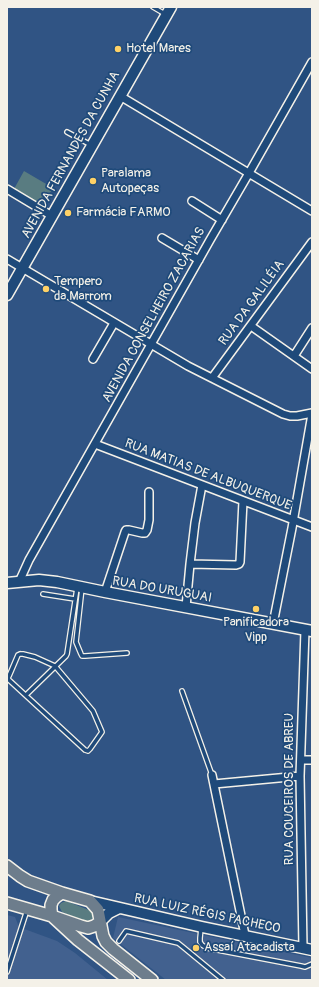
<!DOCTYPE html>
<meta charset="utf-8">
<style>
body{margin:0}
#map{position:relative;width:319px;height:987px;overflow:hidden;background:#305484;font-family:Pangolin,sans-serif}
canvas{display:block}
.frame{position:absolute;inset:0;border:8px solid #f4f1e8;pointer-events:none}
</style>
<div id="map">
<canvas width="319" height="987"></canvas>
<div class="frame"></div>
</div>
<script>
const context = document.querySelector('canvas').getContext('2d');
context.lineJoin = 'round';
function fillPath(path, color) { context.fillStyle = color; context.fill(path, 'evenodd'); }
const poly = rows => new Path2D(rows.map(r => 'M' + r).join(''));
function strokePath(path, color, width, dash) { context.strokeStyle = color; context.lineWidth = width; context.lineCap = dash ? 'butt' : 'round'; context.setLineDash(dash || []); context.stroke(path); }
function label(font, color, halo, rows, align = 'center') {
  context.font = font + ' Pangolin,sans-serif'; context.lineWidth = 3.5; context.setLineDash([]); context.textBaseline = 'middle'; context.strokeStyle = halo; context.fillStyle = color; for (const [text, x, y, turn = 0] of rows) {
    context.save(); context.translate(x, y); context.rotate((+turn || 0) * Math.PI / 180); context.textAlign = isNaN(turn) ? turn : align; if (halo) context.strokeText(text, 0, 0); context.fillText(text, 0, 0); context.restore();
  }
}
const built = poly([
 [7,915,15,917,19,927,57,941,75,953,108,980,7,980],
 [118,917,312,958,312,980,166,980,113,938]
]);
const green = poly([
 [24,171,53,188,42,206,14,189],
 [66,901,89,910,92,912,93,916,92,919,89,921,85,922,62,912,59,906,61,903]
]);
const lane = poly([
 [153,7,165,14],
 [67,132,91,145],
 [82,588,76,642,81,654,82,656,85,656,127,653],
 [43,594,75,599],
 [20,654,23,654,35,657,55,666,93,711,102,732,90,749,88,751,85,750,9,680,8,678,9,676,18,655,20,654],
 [182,691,212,775],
 [26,695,66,656,67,654,77,588],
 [201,928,200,938,200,942,202,945,207,948,301,966,305,967,312,964],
 [119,941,126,931,178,943,183,947,223,980],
 [7,972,27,910]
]);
const street = poly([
 [120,96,312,211],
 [7,189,52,216],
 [192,201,222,220],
 [162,238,199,260],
 [7,259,188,366,283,414,290,416,297,416,312,413],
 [251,326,312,369],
 [294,356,312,328],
 [93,359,114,323],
 [212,378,312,242],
 [95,444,312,527],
 [190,564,236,565,239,564,240,562,243,501],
 [19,582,29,560,210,240,249,173,312,62],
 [105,592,125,532,126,530,129,530,142,533,145,533,147,530,149,520,149,492],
 [186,607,190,564,195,523,202,485],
 [273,624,292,528,312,414],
 [301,760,312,760],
 [212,775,245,935],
 [214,784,300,776],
 [303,948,300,776,305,630]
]);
const secondary = poly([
 [7,295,171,7],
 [7,583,39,580,57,582,105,592,312,631],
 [90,901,202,927,312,950],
 [100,922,109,913,119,908]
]);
const primary = poly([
 [7,866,20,876,28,881,62,893,90,901,98,910,103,936,106,942,113,949,152,980],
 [7,903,52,916,81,926,88,928,94,926,100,922],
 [52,916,78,940,129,980],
 [52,916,51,910,51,905,53,900,56,897,62,893]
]);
const markers = [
 [118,49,4,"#ffd166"],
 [93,181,4,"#ffd166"],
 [68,213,4,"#ffd166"],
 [46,289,4,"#ffd166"],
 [256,609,4,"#ffd166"],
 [196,948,4,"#ffd166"]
];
const poiNames = [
 ["Hotel Mares",126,49],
 ["Paralama",101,174],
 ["Autopeças",101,189],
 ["Farmácia FARMO",76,213],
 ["Tempero",54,282],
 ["da Marrom",54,297],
 ["Panificadora",256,623,"center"],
 ["Vipp",256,638,"center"],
 ["Assaí Atacadista",204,948]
];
const streetNames = [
 ["AVENIDA FERNANDES DA CUNHA",71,155,-61],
 ["RUA DA GALILÉIA",252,303,-54],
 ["AVENIDA CONSELHEIRO ZACARIAS",154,315,-61],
 ["RUA MATIAS DE ALBUQUERQUE",208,475,21],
 ["RUA DO URUGUAI",162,590,10],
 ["RUA COUCEIROS DE ABREU",290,789,-90],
 ["RUA LUIZ RÉGIS PACHECO",207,914,12]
];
fillPath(built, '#42618f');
fillPath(green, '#597c81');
strokePath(lane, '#f4f1e8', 6);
strokePath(street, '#f4f1e8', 10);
strokePath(secondary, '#f4f1e8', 13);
strokePath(primary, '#f4f1e8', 14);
strokePath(lane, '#1f4a7a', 3.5);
strokePath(street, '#1f4a7a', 7);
strokePath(secondary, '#1f4a7a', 10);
strokePath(primary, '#6d7d8c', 11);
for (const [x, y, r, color] of markers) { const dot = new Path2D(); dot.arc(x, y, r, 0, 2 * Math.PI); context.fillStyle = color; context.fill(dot); strokePath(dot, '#1f4a7a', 1.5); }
label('13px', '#f4f1e8', '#1f4a7a', poiNames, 'left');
label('13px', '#f4f1e8', '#1f4a7a', streetNames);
</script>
